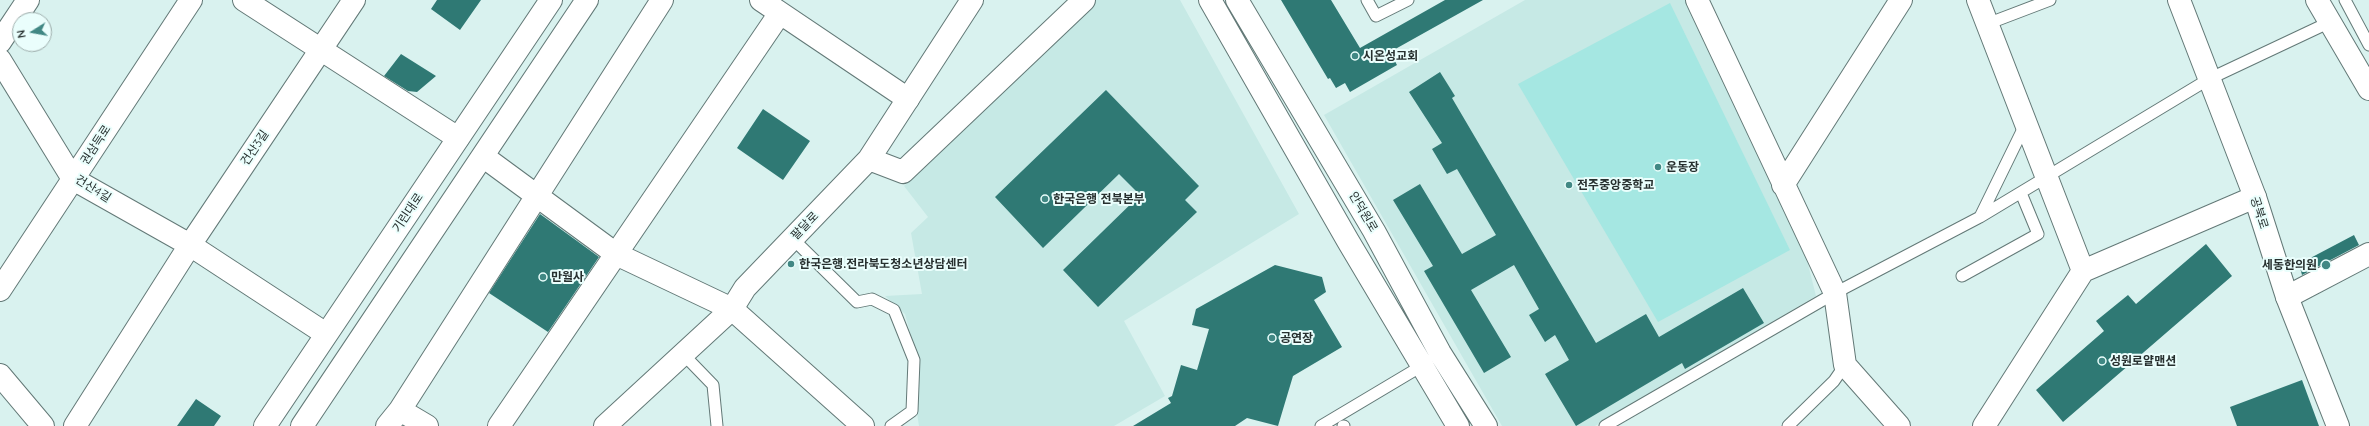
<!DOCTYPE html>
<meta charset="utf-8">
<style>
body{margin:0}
#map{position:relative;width:2369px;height:426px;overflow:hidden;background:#d9f2ef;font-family:Quicksand,sans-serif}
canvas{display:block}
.north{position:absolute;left:12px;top:12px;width:40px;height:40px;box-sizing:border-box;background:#eafefc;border:1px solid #9cacaa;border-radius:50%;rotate:259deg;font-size:11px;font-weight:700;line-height:16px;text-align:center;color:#27302f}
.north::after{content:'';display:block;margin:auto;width:14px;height:18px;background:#418884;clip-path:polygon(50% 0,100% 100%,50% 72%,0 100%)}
</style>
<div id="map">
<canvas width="2369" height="426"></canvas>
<div class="north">N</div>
</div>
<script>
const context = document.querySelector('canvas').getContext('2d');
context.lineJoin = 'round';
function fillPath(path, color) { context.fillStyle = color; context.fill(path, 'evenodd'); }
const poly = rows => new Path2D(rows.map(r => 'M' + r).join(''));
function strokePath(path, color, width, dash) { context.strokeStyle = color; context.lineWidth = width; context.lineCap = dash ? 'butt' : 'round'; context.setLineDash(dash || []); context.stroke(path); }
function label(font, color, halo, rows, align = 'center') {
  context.font = font + ' Quicksand,"Noto Sans KR",sans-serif'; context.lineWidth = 4; context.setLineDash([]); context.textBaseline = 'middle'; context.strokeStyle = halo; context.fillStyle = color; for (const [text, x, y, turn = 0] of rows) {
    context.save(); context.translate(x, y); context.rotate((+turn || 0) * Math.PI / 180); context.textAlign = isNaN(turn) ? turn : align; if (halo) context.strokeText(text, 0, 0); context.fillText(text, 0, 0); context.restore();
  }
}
const built = poly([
 [1096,0,1180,0,1299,214,1124,321,1165,396,1114,426,919,426,917,413,918,362,905,314,885,296,922,294,911,233,928,217,904,186],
 [1525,0,1687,0,1806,256,1816,296,1595,426,1502,426,1324,115]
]);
const green = poly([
 [1670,3,1790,250,1658,322,1518,84]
]);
const building = poly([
 [437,0,481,0,460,30,431,9],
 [1281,0,1331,0,1360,48,1445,0,1483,0,1390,52,1397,65,1350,92,1345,83,1336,88,1330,78,1328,79],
 [401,54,436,76,417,92,408,91,384,76],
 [1440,72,1455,96,1452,98,1596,343,1646,314,1659,337,1743,288,1764,323,1685,369,1682,363,1576,426,1545,374,1569,360,1555,335,1545,342,1529,315,1539,309,1514,265,1471,290,1511,357,1484,373,1424,271,1433,266,1393,200,1420,184,1462,254,1496,235,1457,169,1447,174,1432,149,1442,143,1409,92],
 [1106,90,1199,186,1185,200,1197,212,1098,307,1063,270,1140,195,1119,174,1043,248,995,197],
 [763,109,810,141,783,180,737,148],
 [540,214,599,257,548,332,489,293],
 [2354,235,2359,245,2302,275,2299,264],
 [2206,244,2232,276,2063,422,2036,390,2104,331,2096,321,2128,295,2136,304],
 [1275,265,1322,277,1326,292,1314,300,1342,347,1293,376,1278,426,1247,418,1235,426,1133,426,1171,403,1168,398,1172,396,1181,365,1197,370,1209,329,1192,325,1196,309],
 [2302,380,2319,426,2237,426,2230,407],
 [196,399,221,416,214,426,177,426]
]);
const lane = poly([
 [1367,0,1376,16,1408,0],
 [2345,0,2369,45],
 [1987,24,2050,0],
 [1980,217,2025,125],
 [793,239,857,302,872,299,894,310,914,360,912,411,891,426],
 [1962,276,2038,234,2021,193],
 [682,353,713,385,717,426],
 [1321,426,1425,364],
 [1343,426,1344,426],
 [1605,426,1835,293,1980,217,2209,79,2330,22],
 [1788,426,1834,381,1845,365]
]);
const street = poly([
 [244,0,458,138],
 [761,0,908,99],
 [1697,0,1835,293,1845,365,1899,426],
 [1978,0,2083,271],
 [2317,0,2369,89],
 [0,42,28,0],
 [0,60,73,179,190,245,326,334],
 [484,157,616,254,732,309,863,426],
 [1783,185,1901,0],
 [0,290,191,0],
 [2287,297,2369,254],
 [400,410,427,426],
 [75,426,190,245,354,0],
 [387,426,400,410,662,0],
 [499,426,780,13],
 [1984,426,2083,271,2255,197]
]);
const secondary = poly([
 [1210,0,1348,241,1458,426],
 [1237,0,1374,231,1440,353,1486,426],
 [2179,0,2255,197,2287,297,2338,426],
 [869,159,903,172,1084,0],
 [0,375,43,426],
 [265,426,551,0],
 [302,426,587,0],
 [605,426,732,309,745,288,869,159,972,0]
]);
const markers = [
 [1355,56,4,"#418884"],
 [1658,167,4,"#418884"],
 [1569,185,4,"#418884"],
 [1045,199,4,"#418884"],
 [791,264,4,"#418884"],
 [2326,265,5,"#418884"],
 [543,277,4,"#418884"],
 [1272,338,4,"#418884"],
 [2102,361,4,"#418884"]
];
const poiNames = [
 ["시온성교회",1363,56],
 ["운동장",1666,167],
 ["전주중앙중학교",1577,185],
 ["한국은행 전북본부",1053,199],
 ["한국은행.전라북도청소년상담센터",799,264],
 ["세동한의원",2317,265,"right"],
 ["만월사",551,277],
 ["공연장",1280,338],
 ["성원로얄맨션",2110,361]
];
const streetNames = [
 ["권삼득로",96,145,-57],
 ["건산3길",255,148,-56],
 ["건산4길",93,189,32],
 ["안덕원로",1363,212,60],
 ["기린대로",408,213,-56],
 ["공북로",2259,213,72],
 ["팔달로",805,226,-46]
];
fillPath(built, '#c6e9e5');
fillPath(green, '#a5e7e2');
fillPath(building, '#2f7974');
strokePath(lane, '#637977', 13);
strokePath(street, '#637977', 24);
strokePath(secondary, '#637977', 24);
strokePath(lane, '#fff', 11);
strokePath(street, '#fff', 22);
strokePath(secondary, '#fff', 22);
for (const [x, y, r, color] of markers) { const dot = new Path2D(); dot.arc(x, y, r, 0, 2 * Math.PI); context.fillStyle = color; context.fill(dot); strokePath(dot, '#eafefc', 1.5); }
label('bold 12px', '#27302f', '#eafefc', poiNames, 'left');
label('12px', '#27302f', '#eafefc', streetNames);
</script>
